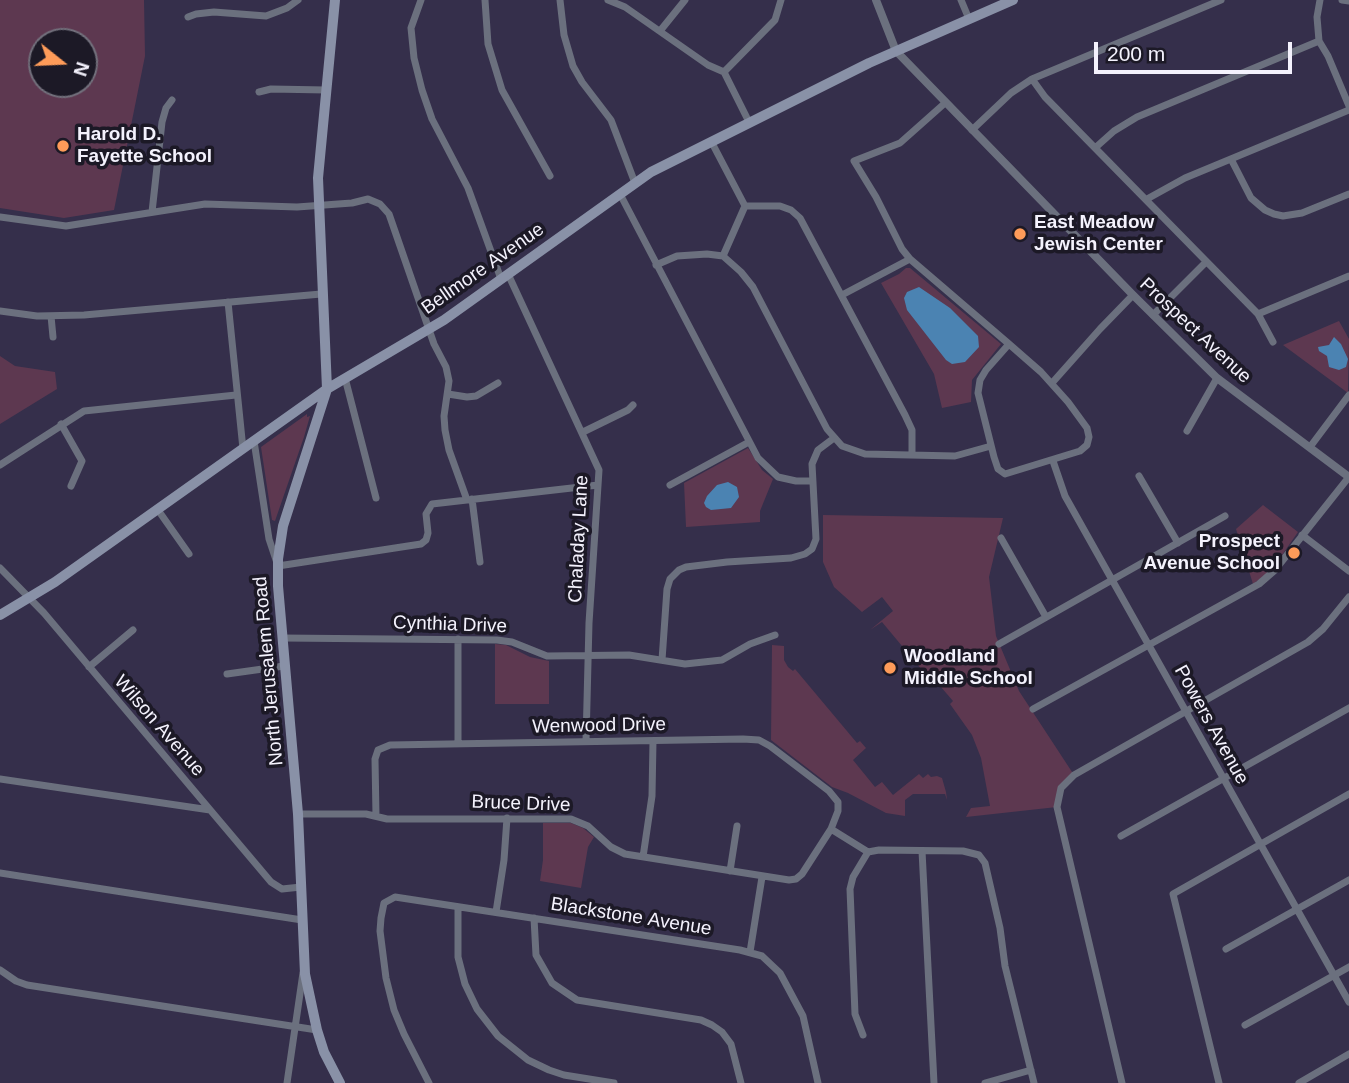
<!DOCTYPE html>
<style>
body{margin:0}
#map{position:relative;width:1349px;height:1083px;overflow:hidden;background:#352f4b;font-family:Arial,sans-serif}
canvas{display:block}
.north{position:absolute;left:28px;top:28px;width:70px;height:70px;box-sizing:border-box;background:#1c1926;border:2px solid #72707c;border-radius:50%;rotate:108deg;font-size:19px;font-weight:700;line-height:28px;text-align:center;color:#f4f2fd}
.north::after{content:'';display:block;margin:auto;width:24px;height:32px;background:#fe9b59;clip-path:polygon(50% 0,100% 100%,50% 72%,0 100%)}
.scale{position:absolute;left:1094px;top:42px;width:198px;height:32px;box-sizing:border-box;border:4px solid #f4f2fd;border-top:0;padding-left:9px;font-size:21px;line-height:24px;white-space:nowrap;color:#f4f2fd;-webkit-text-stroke:5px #1c1926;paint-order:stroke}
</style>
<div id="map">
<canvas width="1349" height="1083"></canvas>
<div class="north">N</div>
<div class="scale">200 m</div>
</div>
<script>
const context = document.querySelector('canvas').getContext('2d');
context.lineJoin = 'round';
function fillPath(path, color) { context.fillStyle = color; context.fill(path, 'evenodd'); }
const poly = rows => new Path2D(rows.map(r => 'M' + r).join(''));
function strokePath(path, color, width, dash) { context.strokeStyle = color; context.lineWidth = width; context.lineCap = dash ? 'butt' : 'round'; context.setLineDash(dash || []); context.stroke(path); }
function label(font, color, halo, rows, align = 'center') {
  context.font = font + ' Arial,sans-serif'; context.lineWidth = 7; context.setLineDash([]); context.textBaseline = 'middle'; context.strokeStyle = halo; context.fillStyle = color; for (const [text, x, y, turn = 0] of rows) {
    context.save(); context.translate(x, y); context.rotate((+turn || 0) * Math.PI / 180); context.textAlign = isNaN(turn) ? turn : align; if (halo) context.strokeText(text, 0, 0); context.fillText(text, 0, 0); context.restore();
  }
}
const green = poly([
 [0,0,144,0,145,56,114,210,64,218,0,208],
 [42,42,84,42,84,84,42,84],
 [906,268,910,268,1001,344,972,380,971,402,942,408,934,374,881,283,899,274],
 [1339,321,1349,339,1348,393,1283,345],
 [0,356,15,366,55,372,57,389,0,424],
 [307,414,307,417,310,416,304,437,275,521,272,520,261,447],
 [748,448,762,470,773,479,760,511,760,522,686,527,684,483],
 [1263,505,1298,532,1271,571,1253,584,1236,529],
 [823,515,1003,518,989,577,996,636,1019,691,1074,775,1066,781,1057,807,966,817,971,808,990,806,981,758,972,735,950,704,953,701,928,672,922,670,882,622,870,630,893,611,882,597,862,612,834,587,823,562],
 [495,644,506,645,530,657,549,661,549,704,495,704],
 [772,645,784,646,784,660,788,667,793,671,795,669,857,743,860,741,866,748,853,760,875,787,882,782,893,795,919,774,923,778,928,774,931,777,937,776,942,778,946,792,947,800,945,794,913,794,905,800,905,816,886,813,848,793,832,787,771,740],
 [543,823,571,823,583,828,594,837,588,847,581,888,540,881,543,860]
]);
const water = poly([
 [919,287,950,308,978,336,979,347,965,362,952,364,946,360,907,310,904,298,907,292],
 [1334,337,1341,344,1348,359,1346,367,1339,370,1329,367,1327,356,1319,351,1318,347,1329,345],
 [728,482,737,487,739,497,731,508,711,510,706,507,704,503,707,496,717,485]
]);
const minor = poly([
 [421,0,411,28,414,58,422,90,432,119,468,188,501,279],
 [485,0,488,44,502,90,550,176],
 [560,0,564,35,573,66,582,82,611,120,635,183],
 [608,0,625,7,708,65,724,72,749,122],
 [961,0,969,19],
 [1320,0,1317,17,1319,41,1328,56,1349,106],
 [1342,0,1349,1],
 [188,17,196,14,214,12,266,16,287,8,298,0],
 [660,31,685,0],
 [724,72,775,20,781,0],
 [1032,79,1045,97,1258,314,1273,342],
 [259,92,271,89,326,90],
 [945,103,900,143,854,161,876,197,902,249,910,259,1009,344,1041,372,1068,402,1087,428,1089,437,1087,445,1080,451,1005,474,998,469,994,457,978,393,980,380,986,370,1009,344],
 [972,130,1011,93,1032,79,1221,0],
 [711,141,745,206,723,256],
 [1095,148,1114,131,1137,117,1319,41],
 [1231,159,1251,198,1265,210,1274,214,1283,216,1302,213,1349,194],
 [620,194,758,458,778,477,796,481,812,481],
 [1147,199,1185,178,1349,110],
 [745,206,780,206,791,210,800,218,905,415,912,430,912,455],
 [152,212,162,122,166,108,172,100],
 [0,217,66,226,205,204,297,207,352,203,368,199,380,204,389,214,434,344,446,367,449,381,444,416,445,430,449,450,467,500],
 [656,265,677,256,707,254,723,256,741,272,753,287,827,429,842,446,865,454,955,456,991,446],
 [508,274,599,470,589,623,586,741],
 [842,295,910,259],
 [228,302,243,449],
 [0,311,37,316,84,315,321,294],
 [1258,314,1349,276],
 [1153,315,1206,262],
 [51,316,53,337],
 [345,378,376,498],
 [1052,383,1100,329,1133,295],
 [448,394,467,397,476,396,498,383],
 [61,424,82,461,71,486],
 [1187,431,1217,378],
 [583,432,628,410,633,405],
 [254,441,269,539,278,566,421,544,426,540,428,533,426,514,432,504,598,485],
 [1310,447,1349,395],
 [1053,461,1065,496,1349,1002],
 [0,465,84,411,236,395],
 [1139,476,1178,543],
 [670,485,749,442],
 [472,499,480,562],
 [158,510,189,554],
 [1302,535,1349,571],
 [1001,538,1046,617],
 [0,568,44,613,271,882,282,889,301,887],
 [282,638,497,640,512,642,547,656,629,655,685,664,722,660,750,644,775,635],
 [458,639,458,743],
 [999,644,1225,516],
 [662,660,667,589,670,579,679,570,686,567,727,562,791,558,805,554,812,549,816,539,812,464,818,450,834,438],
 [89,667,133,630],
 [227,674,284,666],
 [1033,709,1259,584,1275,570,1349,477],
 [0,779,210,810],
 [298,814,366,814,387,819,571,819,588,826,611,847,625,854,789,880,796,879,802,874,831,829,838,811,838,802,829,791,770,746,759,740,743,739,390,745,378,750,375,759,376,816],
 [831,829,868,852,879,850,963,851,979,855,985,863,1000,928,1005,966,1034,1083],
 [1121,836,1349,708],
 [922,851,934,1083],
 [643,857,652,796,653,741],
 [730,871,737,826],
 [0,873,302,920],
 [458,907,458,957,465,984,477,1009,498,1036,528,1060,549,1070,564,1075,614,1083],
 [496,912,504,860,507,818],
 [534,918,536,955,552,983,577,1000,701,1020,712,1025,722,1032,731,1044,741,1083],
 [1226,949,1349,880],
 [750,952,762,877],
 [0,970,16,981,27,985,317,1030],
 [1245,1025,1349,967],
 [863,1035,855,1014,850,889,853,877,868,852],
 [287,1083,303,973],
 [429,1083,404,1034,394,1010,386,978,380,931,381,918,384,903,395,897,740,950,762,956,780,973,803,1016,818,1083],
 [985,1083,1031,1070],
 [1122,1083,1057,807,1061,788,1074,775,1308,642,1323,629,1349,597],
 [1219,1083,1173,894,1349,794],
 [1299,1083,1349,1054]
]);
const tertiary = poly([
 [876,0,896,51,1133,295,1217,378,1349,477]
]);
const secondary = poly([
 [335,0,318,178,327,389,283,526,278,559,278,586,298,814,305,974,317,1030,324,1052,340,1083],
 [0,615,55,582,327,389,444,320,651,172,869,63,1013,0]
]);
const markers = [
 [63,146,7,"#fe9b59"],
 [1020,234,7,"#fe9b59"],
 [1294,553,7,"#fe9b59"],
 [890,668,7,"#fe9b59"]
];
const poiNames = [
 ["Harold D.",77,135],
 ["Fayette School",77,157],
 ["East Meadow",1034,223],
 ["Jewish Center",1034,245],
 ["Prospect",1280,542,"right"],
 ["Avenue School",1280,564,"right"],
 ["Woodland",904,657],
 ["Middle School",904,679]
];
const streetNames = [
 ["Bellmore Avenue",483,269,-35],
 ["Prospect Avenue",1195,331,43],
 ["Chaladay Lane",579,539,-87],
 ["Cynthia Drive",450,625,2],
 ["North Jerusalem Road",269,671,-95],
 ["Powers Avenue",1211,725,61],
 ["Wilson Avenue",159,726,49],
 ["Wenwood Drive",599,726,-1],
 ["Bruce Drive",521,804,2],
 ["Blackstone Avenue",631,917,9]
];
fillPath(green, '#5d3850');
fillPath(water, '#4b83b2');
strokePath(minor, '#6b707e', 7);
strokePath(tertiary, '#6b707e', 8);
strokePath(secondary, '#8991a7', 10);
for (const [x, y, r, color] of markers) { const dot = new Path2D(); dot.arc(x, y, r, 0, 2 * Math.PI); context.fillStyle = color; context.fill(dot); strokePath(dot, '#1c1926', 2.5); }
label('bold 19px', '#f4f2fd', '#1c1926', poiNames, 'left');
label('19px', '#f4f2fd', '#1c1926', streetNames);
</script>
